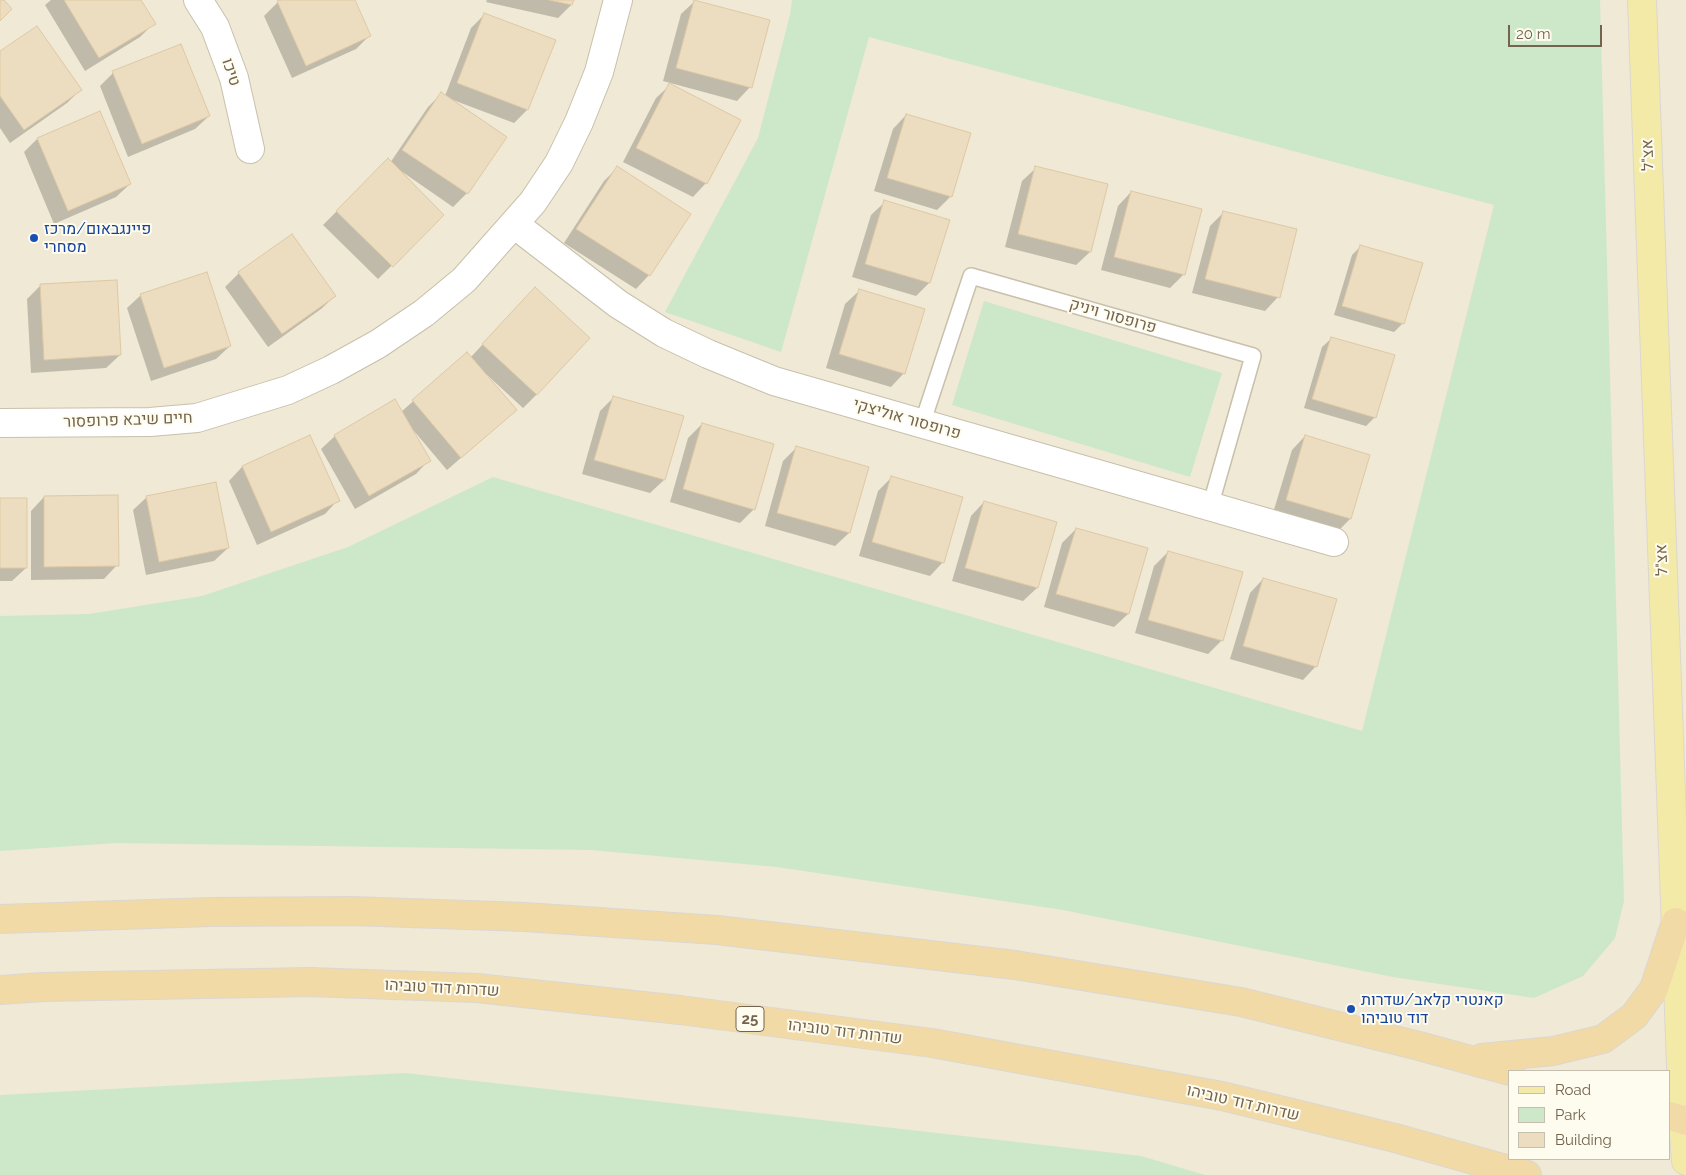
<!DOCTYPE html>
<meta charset="utf-8">
<style>
body{margin:0}
#map{position:relative;width:1686px;height:1175px;overflow:hidden;background:#fbf8e9;font-family:Raleway,sans-serif}
canvas{display:block}
.legend{position:absolute;left:1508px;top:1070px;width:162px;height:90px;box-sizing:border-box;background:#fefbef;border:1px solid #c6bfaf;margin:0;padding:6px 9px;list-style:none;font-size:15px;color:#73644e}
.legend li{display:flex;align-items:center;gap:10px;height:25px}
.legend b{width:25px;border:1px solid #c6bfaf}
.scale{position:absolute;left:1508px;top:25px;width:94px;height:22px;box-sizing:border-box;border:2px solid #73644e;border-top:0;padding-left:6px;font-size:15px;line-height:18px;white-space:nowrap;color:#73644e;-webkit-text-stroke:4px #fefbef;paint-order:stroke}
</style>
<div id="map">
<canvas width="1686" height="1175"></canvas>
<ul class="legend">
<li><b style="height:6px;background:#f4eaa7"></b>Road</li>
<li><b style="height:14px;background:#cde8c8"></b>Park</li>
<li><b style="height:14px;background:#ecdcc0"></b>Building</li>
</ul>
<div class="scale">20 m</div>
</div>
<script>
const context = document.querySelector('canvas').getContext('2d');
context.lineJoin = 'round';
function fillPath(path, color) { context.fillStyle = color; context.fill(path, 'evenodd'); }
const poly = rows => new Path2D(rows.map(r => 'M' + r).join(''));
function strokePath(path, color, width, dash) { context.strokeStyle = color; context.lineWidth = width; context.lineCap = dash ? 'butt' : 'round'; context.setLineDash(dash || []); context.stroke(path); }
function label(font, color, halo, rows, align = 'center') {
  context.font = font + ' Raleway,Heebo,sans-serif'; context.lineWidth = 4; context.setLineDash([]); context.textBaseline = 'middle'; context.strokeStyle = halo; context.fillStyle = color; for (const [text, x, y, turn = 0] of rows) {
    context.save(); context.translate(x, y); context.rotate((+turn || 0) * Math.PI / 180); context.textAlign = isNaN(turn) ? turn : align; if (halo) context.strokeText(text, 0, 0); context.fillText(text, 0, 0); context.restore();
  }
}
const residential = poly([
 [0,0,1686,0,1686,1175,0,1175],
 [1510,1071,1670,1071,1670,1159,1510,1159]
]);
const green = poly([
 [792,0,1600,0,1624,901,1615,938,1583,976,1534,998,1393,977,1063,910,777,867,591,850,116,843,0,851,0,616,89,614,202,596,348,547,493,477,1362,731,1494,205,869,37,781,352,665,312,758,138,790,15],
 [984,301,1222,373,1190,477,952,405],
 [405,1073,1141,1156,1205,1175,0,1175,0,1095]
]);
const shadow = poly([
 [51,0,140,0,154,23,140,37,85,71,45,5],
 [283,0,354,0,370,35,356,49,292,78,264,16,278,2],
 [487,0,572,0,571,5,558,18,486,2],
 [695,1,750,87,737,101,663,81,681,14],
 [484,15,527,110,514,123,453,100,505,137,467,193,453,207,401,171,443,215,378,279,323,225,388,160,390,163,428,107,441,94,445,96,471,28],
 [0,53,80,90,67,103,10,143,0,128],
 [113,73,209,116,195,129,128,157,100,86],
 [670,85,706,183,693,197,623,162,656,98],
 [906,115,951,196,937,210,874,191,893,129],
 [37,139,130,184,116,197,54,224,24,152],
 [617,168,649,275,636,289,564,243,604,181],
 [1036,168,1090,252,1076,265,1005,247,1022,181],
 [1131,192,1184,274,1170,288,1101,270,1118,206],
 [885,202,929,283,916,296,852,277,871,215],
 [1224,212,1278,297,1265,311,1192,293,1210,226],
 [1361,246,1403,323,1394,332,1334,315,1352,255],
 [239,273,335,296,321,309,268,347,225,287],
 [41,285,120,355,106,368,31,373,27,299],
 [859,291,904,373,891,387,826,368,845,304],
 [141,295,230,346,216,359,151,381,127,308],
 [522,302,537,394,523,408,486,374,485,375,501,423,447,470,414,431,413,432,429,460,416,474,355,509,321,449,335,436,401,412,467,354,470,358],
 [1332,338,1375,417,1366,426,1304,408,1322,347],
 [613,398,682,417,664,480,650,493,582,474,600,411],
 [702,424,754,509,740,523,670,502,688,438],
 [1305,436,1350,519,1337,532,1273,513,1292,450],
 [310,437,338,500,325,514,257,545,229,481,242,467],
 [797,447,868,468,849,533,835,546,765,526,783,461],
 [891,478,943,562,930,576,859,556,878,491],
 [44,497,117,565,104,579,31,580,31,511],
 [147,497,228,548,214,561,146,575,133,510],
 [0,499,26,568,12,581,0,581],
 [984,502,1037,588,1023,601,952,581,971,516],
 [1076,529,1128,614,1114,627,1044,607,1062,543],
 [1168,552,1222,640,1208,654,1135,633,1154,566],
 [1263,579,1316,666,1303,680,1230,659,1250,593]
]);
const building = poly([
 [0,0,4,0,12,9,0,21,0,0],
 [64,0,141,0,156,24,99,58,64,0],
 [280,0,355,0,371,36,306,66,277,1,280,0],
 [549,0,574,0,572,5,549,0],
 [694,0,770,20,752,88,676,68,694,0],
 [484,13,556,40,528,110,457,83,484,13],
 [37,26,82,90,24,130,0,96,0,51,37,26],
 [181,44,210,116,142,144,112,71,181,44],
 [669,83,741,120,707,184,636,148,669,83],
 [441,92,507,137,468,194,402,150,441,92],
 [100,111,131,184,68,211,37,138,100,111],
 [906,114,971,133,952,197,887,178,906,114],
 [388,158,444,215,393,267,336,211,388,158],
 [617,166,691,214,650,276,576,229,617,166],
 [1035,166,1108,184,1091,252,1018,234,1035,166],
 [1131,191,1202,209,1185,275,1114,257,1131,191],
 [884,200,950,220,930,283,865,264,884,200],
 [1223,211,1297,229,1280,298,1205,279,1223,211],
 [292,234,336,296,282,334,238,272,292,234],
 [1360,245,1423,263,1404,324,1342,306,1360,245],
 [207,272,231,346,164,368,140,294,207,272],
 [117,280,121,355,44,360,40,284,117,280],
 [535,287,590,338,537,395,482,344,535,287],
 [859,289,925,309,905,374,839,354,859,289],
 [1331,337,1395,355,1376,418,1312,399,1331,337],
 [467,352,517,410,461,458,412,400,467,352],
 [613,396,684,416,665,480,594,460,613,396],
 [395,399,431,461,369,496,334,435,395,399],
 [702,423,774,444,755,510,683,489,702,423],
 [310,435,340,501,271,532,242,466,310,435],
 [1305,435,1370,455,1351,519,1286,500,1305,435],
 [796,446,869,467,850,533,777,513,796,446],
 [891,476,963,497,944,563,872,542,891,476],
 [216,482,229,548,159,562,146,496,216,482],
 [118,495,119,566,44,567,44,496,118,495],
 [0,498,27,498,27,568,0,568,0,498],
 [984,501,1057,522,1038,588,965,568,984,501],
 [1076,528,1148,548,1129,614,1056,594,1076,528],
 [1168,551,1243,572,1223,641,1148,620,1168,551],
 [1263,578,1337,599,1317,667,1243,646,1263,578]
]);
const service = poly([
 [922,424,971,276,1253,356,1210,507]
]);
const minor = poly([
 [198,0,215,27,234,78,250,149],
 [514,224,618,304,664,333,708,354,774,381,1334,542],
 [0,423,150,422,197,418,288,390,331,370,378,344,424,313,464,280,533,202,559,163,579,122,599,72,618,0]
]);
const primary = poly([
 [1642,0,1683,1120,1686,1161]
]);
const trunk = poly([
 [0,919,211,912,351,911,525,917,717,930,1015,965,1241,1002,1419,1046,1510,1071],
 [0,990,43,987,310,982,477,988,680,1010,932,1043,1222,1096,1395,1138,1527,1175],
 [1482,1058,1553,1051,1603,1039,1634,1016,1654,989,1676,922],
 [1670,1116,1686,1121]
]);
const markers = [
 [34,238,5,"#1a4fb4"],
 [1351,1009,5,"#1a4fb4"]
];
const shields = [
 [750,1019,28]
];
const shieldNames = [
 ["25",750,1019]
];
const streetNames = [
 ["טיכו",231,72,72],
 ["אצ\"ל",1648,155,-92],
 ["פרופסור ויניק",1113,316,16],
 ["פרופסור אוליצקי",907,419,16],
 ["חיים שיבא פרופסור",128,420,-2],
 ["אצ\"ל",1662,560,-92],
 ["שדרות דוד טוביהו",442,988,3],
 ["שדרות דוד טוביהו",845,1032,7],
 ["שדרות דוד טוביהו",1243,1103,13]
];
const transitNames = [
 ["פיינגבאום/מרכז",44,229],
 ["מסחרי",44,247],
 ["קאנטרי קלאב/שדרות",1361,1000],
 ["דוד טוביהו",1361,1018]
];
fillPath(residential, '#efe9d5');
fillPath(green, '#cde8c8');
fillPath(shadow, '#0003');
fillPath(building, '#ecdcc0');
strokePath(building, '#dfc9a4', 1);
strokePath(service, '#c9c0ac', 18);
strokePath(minor, '#c9c0ac', 30);
strokePath(primary, '#dbd7d1', 30);
strokePath(trunk, '#dbd7d1', 30);
strokePath(service, '#fff', 15);
strokePath(minor, '#fff', 28);
strokePath(primary, '#f4eaa7', 28);
strokePath(trunk, '#f2daa6', 28);
for (const [x, y, r, color] of markers) { const dot = new Path2D(); dot.arc(x, y, r, 0, 2 * Math.PI); context.fillStyle = color; context.fill(dot); strokePath(dot, '#fefbef', 2); }
for (const [x, y, w] of shields) { const box = new Path2D(); box.roundRect(x - w / 2, y - 12.5, w, 25, 4); context.fillStyle = '#fefbef'; context.fill(box); strokePath(box, '#73644e', 1); }
label('bold 15px', '#73644e', null, shieldNames);
label('16px', '#73644e', '#fefbef', streetNames);
label('16px', '#164399', '#fefbef', transitNames, 'left');
</script>
